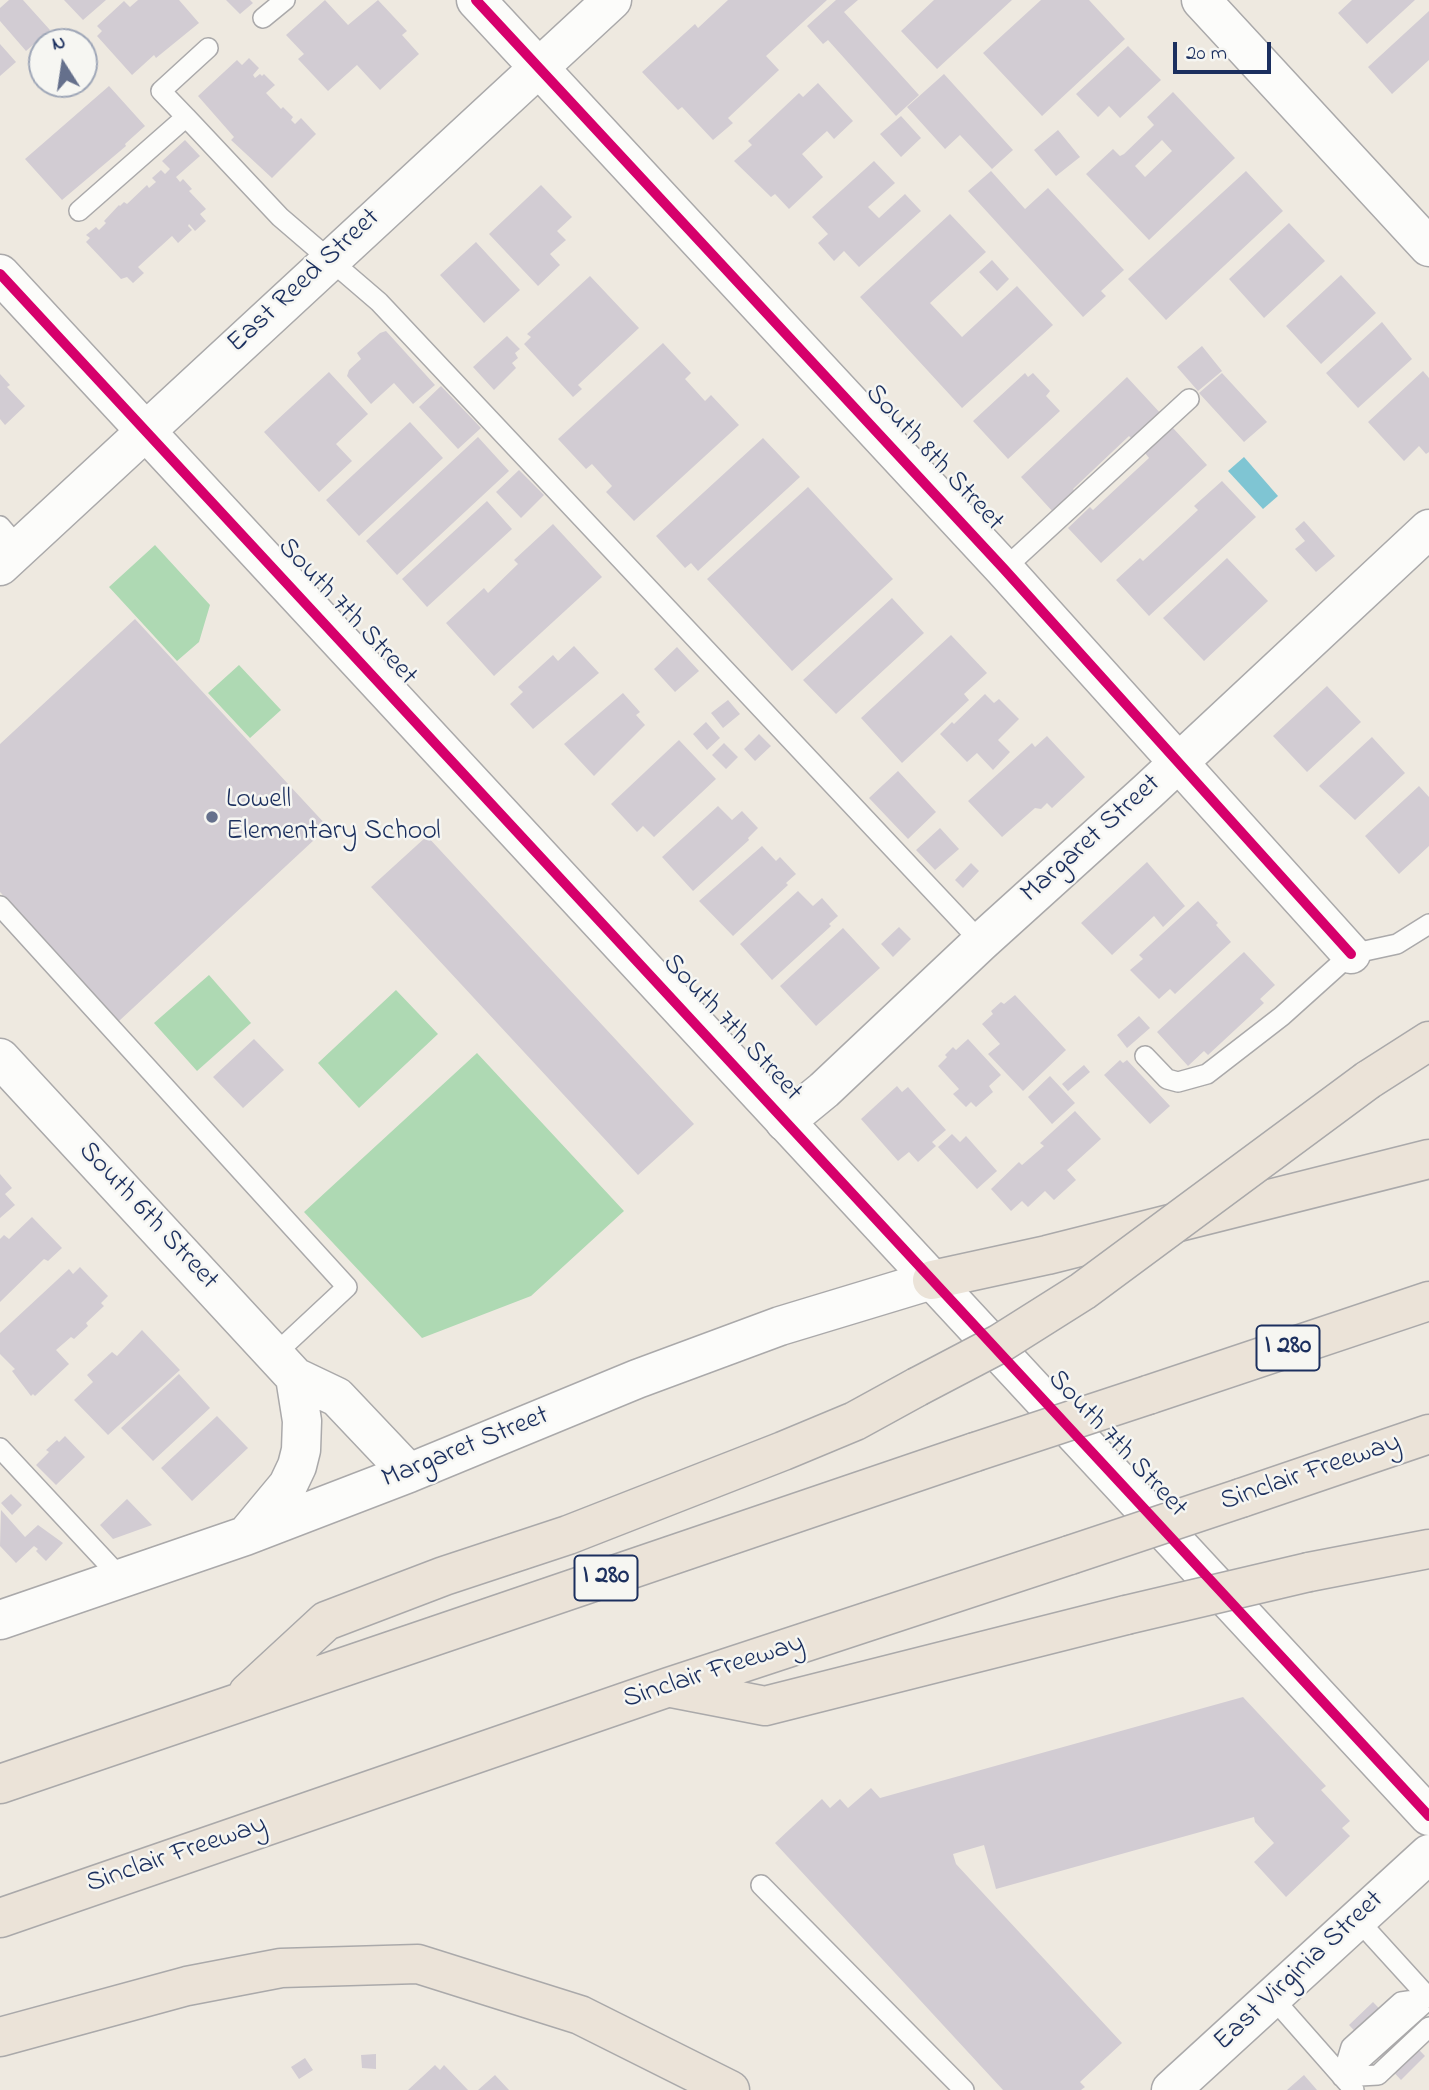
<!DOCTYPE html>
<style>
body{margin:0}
#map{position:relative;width:1429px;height:2090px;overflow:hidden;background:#eee9e0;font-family:"Indie Flower",sans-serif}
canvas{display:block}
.north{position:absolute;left:28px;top:28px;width:70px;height:70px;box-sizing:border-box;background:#f6f6f2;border:2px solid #9ea6b7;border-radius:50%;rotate:348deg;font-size:19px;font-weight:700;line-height:28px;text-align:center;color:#1b2f5e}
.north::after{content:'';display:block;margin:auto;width:24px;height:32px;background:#65708c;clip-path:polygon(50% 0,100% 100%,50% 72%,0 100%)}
.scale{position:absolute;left:1173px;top:42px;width:98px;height:32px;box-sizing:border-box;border:4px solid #1b2f5e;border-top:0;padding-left:9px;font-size:21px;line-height:24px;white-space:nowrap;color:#1b2f5e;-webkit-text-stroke:5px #f6f6f2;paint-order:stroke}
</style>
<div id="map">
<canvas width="1429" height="2090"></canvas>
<div class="north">N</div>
<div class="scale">20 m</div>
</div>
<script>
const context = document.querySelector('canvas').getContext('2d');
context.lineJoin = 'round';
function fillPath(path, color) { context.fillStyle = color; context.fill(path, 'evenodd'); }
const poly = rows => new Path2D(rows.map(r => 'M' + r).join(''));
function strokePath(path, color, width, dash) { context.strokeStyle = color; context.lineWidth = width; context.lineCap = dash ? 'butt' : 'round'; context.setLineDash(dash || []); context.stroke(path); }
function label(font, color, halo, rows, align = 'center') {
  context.font = font + ' "Indie Flower",sans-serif'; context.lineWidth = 5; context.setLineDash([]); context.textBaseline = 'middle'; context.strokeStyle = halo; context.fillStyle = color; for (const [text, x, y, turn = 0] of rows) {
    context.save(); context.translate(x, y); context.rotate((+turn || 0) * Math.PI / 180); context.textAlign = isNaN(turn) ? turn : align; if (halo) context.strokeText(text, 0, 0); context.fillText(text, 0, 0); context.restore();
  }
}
const green = poly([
 [155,545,210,605,199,642,177,661,109,587],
 [239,665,281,710,250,738,208,693],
 [209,975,251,1023,197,1071,154,1023],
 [396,990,438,1034,359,1108,318,1063],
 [477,1053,624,1211,531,1296,422,1338,304,1212]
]);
const water = poly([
 [1244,457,1278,496,1263,509,1228,471]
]);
const building = poly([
 [9,0,23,0,50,30,26,51,0,21,0,8],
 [64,0,106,0,83,20],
 [138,0,179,0,199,23,156,58,154,55,132,75,97,36,102,31,97,26,124,1,130,7],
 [226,0,250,0,253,3,240,14],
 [325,0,348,25,378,0,407,31,402,35,419,54,380,90,357,65,328,91,298,59,304,54,286,35],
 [728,0,827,0,766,56,779,70,728,118,733,123,713,140,682,107,678,110,642,72,695,24,698,28],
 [836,0,858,0,844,12,919,95,896,116,828,40,823,44,807,26],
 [934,0,1012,0,937,69,901,31],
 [1041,0,1089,0,1125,39,1042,116,983,53],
 [1352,0,1415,0,1367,44,1338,13],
 [1429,11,1429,60,1392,94,1368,67],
 [0,44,16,62,0,76],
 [1128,46,1161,80,1120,118,1109,106,1098,117,1076,94],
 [249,58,259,68,253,75,255,78,260,74,262,76,264,74,275,85,266,93,281,109,283,107,293,117,291,120,295,124,301,118,316,134,272,178,231,140,234,137,198,96,237,60,242,65],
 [944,74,1013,150,992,169,960,135,945,149,907,107],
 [818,83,853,121,834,139,827,131,802,154,823,177,789,209,775,194,771,197,734,161,752,145,748,141,799,93,803,97],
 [109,86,145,126,125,144,126,146,62,200,25,159],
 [1173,92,1235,158,1149,240,1086,174,1113,149,1120,156,1124,154,1150,129,1154,125,1147,117],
 [1162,140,1172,151,1145,177,1135,166],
 [901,116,921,138,901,157,880,134],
 [1058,130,1080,157,1056,176,1034,150],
 [185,140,200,156,176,177,180,182,183,179,192,189,189,191,206,209,200,214,206,221,195,231,189,224,188,226,192,230,178,243,172,236,138,267,144,273,133,283,127,277,121,279,86,242,90,238,86,235,96,227,99,230,106,223,104,221,119,205,120,206,124,202,127,204,147,185,149,188,156,182,152,178,161,170,165,174,170,169,162,161],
 [874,161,895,183,868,207,879,218,905,194,921,211,859,267,844,251,834,261,818,243,828,234,812,217],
 [991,171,1025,209,1048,188,1124,270,1101,291,1106,296,1083,317,968,191],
 [1246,171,1283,211,1166,320,1128,279],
 [541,185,572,217,557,231,566,240,550,254,560,265,538,286,489,234],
 [950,214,986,252,930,303,962,337,1017,286,1053,325,962,408,860,297],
 [1289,223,1325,261,1264,318,1229,279],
 [476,242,520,290,484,323,440,275],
 [992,260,1009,279,997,291,979,272],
 [1341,275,1376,313,1321,364,1286,326],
 [590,276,639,328,578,385,582,389,573,397,524,344,531,337,527,334],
 [1382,322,1412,359,1358,408,1326,373],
 [386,331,435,385,413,404,394,383,371,404,347,376,349,370,361,359,357,353,380,333],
 [507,336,520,349,515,353,518,358,512,363,516,368,494,390,473,367],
 [663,343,691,373,685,379,705,401,711,395,739,425,634,521,606,492,612,486,592,464,586,469,558,439],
 [1202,346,1222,371,1198,391,1177,367],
 [1423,371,1429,378,1429,452,1426,454,1419,446,1404,461,1368,422],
 [329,372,368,414,336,444,352,461,319,492,264,432],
 [1025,373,1028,377,1033,373,1050,391,1046,396,1060,411,1008,459,973,421],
 [1222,373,1267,422,1244,442,1199,393],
 [0,374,10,385,7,387,25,406,5,425,0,419],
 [1127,377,1162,415,1134,441,1129,436,1073,489,1076,492,1054,513,1021,477],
 [441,386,481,428,458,449,419,407],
 [410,422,443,458,359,536,326,500],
 [1173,428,1207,465,1101,563,1068,528,1090,507,1093,510,1149,458,1145,453],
 [478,437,509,471,397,575,366,541],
 [763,438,800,477,698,571,691,563,685,568,656,536],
 [519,470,544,495,521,518,496,492],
 [1222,481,1256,517,1149,616,1116,580,1140,558,1143,561,1198,510,1194,506],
 [808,487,893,579,792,671,707,579],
 [487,501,512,529,427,607,402,579],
 [1304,521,1335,556,1316,572,1295,549,1305,541,1295,529],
 [553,524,602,577,494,676,446,623,484,588,488,593,518,564,514,560],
 [1227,558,1268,601,1204,661,1163,618],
 [892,598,924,633,836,714,803,680],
 [135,619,328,827,119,1021,0,892,0,744],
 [951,635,987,673,964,694,969,700,902,763,861,718],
 [574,646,599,673,533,729,510,704,523,692,518,687,553,655,558,661],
 [677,647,699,671,675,692,654,669],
 [1327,686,1361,722,1307,772,1273,736],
 [623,693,640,712,636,715,645,725,594,776,564,744],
 [985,694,994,703,999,699,1019,719,998,740,1010,752,993,770,977,753,967,762,940,734,952,722,954,724],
 [728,700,740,714,723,728,711,713],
 [706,722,720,738,707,750,693,734],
 [759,734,771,746,755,761,744,749],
 [1047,736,1085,777,1052,808,1047,803,1041,809,1035,808,1002,837,968,801,1032,743,1035,747],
 [1372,737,1405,773,1355,820,1319,786],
 [679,740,716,779,654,837,643,826,637,832,611,804],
 [724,743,738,757,726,769,712,755],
 [898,771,936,812,908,839,869,798],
 [1419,786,1429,797,1429,846,1399,874,1365,836],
 [718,806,732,820,742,811,758,828,748,838,749,840,693,891,662,857],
 [940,828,959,849,935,870,916,850],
 [427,836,694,1124,638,1175,371,887],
 [762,846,776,861,780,857,796,874,786,883,788,885,733,936,699,901],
 [1147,862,1185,906,1163,927,1154,916,1112,955,1081,923],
 [971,863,979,871,963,888,955,880],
 [798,891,813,906,822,898,838,916,829,924,831,926,772,980,740,944],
 [1198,901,1218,923,1216,925,1231,942,1175,994,1170,989,1159,999,1130,970,1143,959,1139,955],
 [899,927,911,939,893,957,881,944],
 [843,928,880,968,816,1026,780,986],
 [1244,952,1275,985,1260,999,1264,1003,1208,1055,1204,1051,1188,1066,1157,1032],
 [1015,995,1066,1050,1023,1091,988,1054,1000,1044,982,1024,993,1014,991,1011,1001,1002,1004,1004],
 [1139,1016,1150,1028,1127,1048,1117,1035],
 [254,1039,284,1070,243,1108,213,1077],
 [968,1039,1001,1075,989,1086,993,1092,976,1107,971,1102,966,1107,953,1094,959,1089,938,1066,947,1057,945,1055,953,1047,956,1050],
 [1120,1060,1123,1063,1127,1060,1170,1106,1150,1124,1104,1075],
 [1084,1065,1090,1072,1068,1091,1062,1084],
 [1050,1076,1075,1103,1052,1124,1028,1097],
 [897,1086,902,1092,908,1087,946,1130,932,1142,936,1146,918,1162,909,1152,898,1161,861,1119],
 [1075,1111,1101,1139,1067,1170,1076,1180,1054,1200,1045,1191,1028,1207,1022,1201,1011,1211,991,1189,1019,1162,1022,1165,1044,1146,1040,1143],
 [952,1134,960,1142,966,1136,997,1171,977,1189,938,1147],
 [0,1174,12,1188,5,1194,15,1205,0,1218],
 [32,1217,62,1248,48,1261,44,1259,0,1302,0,1239,4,1235,9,1239],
 [80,1267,108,1296,101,1303,104,1306,86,1323,88,1326,74,1339,71,1337,56,1350,69,1364,35,1396,33,1394,31,1396,12,1371,15,1369,0,1354,0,1333,69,1269,73,1274],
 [142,1330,180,1370,108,1435,74,1400,93,1382,87,1375,112,1352,117,1356],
 [179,1374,210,1408,153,1461,121,1428],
 [217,1416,248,1448,192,1501,161,1468],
 [65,1436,85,1457,56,1485,36,1465,49,1452,46,1450,57,1440,59,1442],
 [11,1494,22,1505,12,1515,1,1503],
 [127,1499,152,1525,113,1539,100,1525],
 [1,1510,25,1537,38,1525,63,1543,46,1561,36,1551,38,1549,34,1546,16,1563,0,1546],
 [1243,1697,1326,1786,1321,1790,1350,1821,1342,1828,1350,1836,1286,1897,1254,1862,1274,1843,1255,1822,1254,1817,996,1889,984,1845,953,1854,956,1864,1122,2043,1080,2082,1085,2087,1081,2090,1003,2090,775,1843,822,1799,830,1808,840,1799,848,1808,871,1788,880,1798],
 [1373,2002,1425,2056,1401,2080,1349,2025],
 [376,2054,376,2069,362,2068,361,2055],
 [305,2058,313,2070,299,2079,291,2067],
 [435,2065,440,2070,444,2065,468,2090,408,2090],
 [495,2075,509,2090,478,2090],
 [1304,2075,1317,2090,1287,2090]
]);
const service = poly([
 [263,18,285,0],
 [186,117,161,91,208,48],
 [79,211,186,117,280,217,379,302,981,942],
 [0,526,19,548],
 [1004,569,1189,399],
 [0,906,347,1287,274,1355],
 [1145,1056,1167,1079,1178,1082,1207,1074,1282,1016,1351,954,1397,944,1429,924],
 [0,1448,122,1579],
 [761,1885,964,2090],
 [1357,1919,1429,1998],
 [1272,1997,1354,2090],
 [1343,2076,1429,1999],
 [1342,2077,1351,2047,1401,2002,1429,1998],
 [1342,2077,1378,2075,1429,2027]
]);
const minor = poly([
 [476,0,1004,569,1351,954],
 [1201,0,1429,247],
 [0,1058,295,1377,337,1397,409,1473],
 [785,1122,824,1090,981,942,1147,792,1429,529],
 [248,1533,288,1485,297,1466,301,1450,302,1421,295,1377],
 [0,1620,245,1536,409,1473,637,1379,780,1326,932,1280]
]);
const tertiary = poly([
 [0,274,1429,1816],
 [0,566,612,0],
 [1171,2090,1429,1854]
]);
const motorway = poly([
 [1368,1080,1429,1041],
 [932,1280,1047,1255,1429,1159],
 [1148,1395,1429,1301],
 [1241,1498,1429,1434],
 [1309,1572,1429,1549],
 [672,1688,765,1706,1126,1615],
 [248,1693,326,1621,444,1576,568,1535,783,1451,855,1421,917,1387],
 [0,1784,975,1452],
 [0,1918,669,1687,1070,1555],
 [0,2037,187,1986,281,1968,418,1964,580,2015,730,2090]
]);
const motorwayBridge = poly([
 [917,1387,999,1344,1083,1291,1368,1080],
 [975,1452,1148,1395],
 [1070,1555,1241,1498],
 [1126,1615,1309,1572]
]);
const cycleway = poly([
 [476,0,1004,569,1351,954],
 [0,274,1429,1816]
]);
const markers = [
 [212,817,7,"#65708c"]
];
const shields = [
 [1288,1348,63],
 [606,1578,63]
];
const shieldNames = [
 ["I 280",1288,1348],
 ["I 280",606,1578]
];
const streetNames = [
 ["East Reed Street",305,282,-43],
 ["South 8th Street",933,459,47],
 ["South 7th Street",346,613,47],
 ["Margaret Street",1092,840,-42],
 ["South 7th Street",731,1029,47],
 ["South 6th Street",147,1217,47],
 ["South 7th Street",1116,1445,47],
 ["Margaret Street",466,1449,-22],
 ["Sinclair Freeway",1311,1474,-19],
 ["Sinclair Freeway",714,1673,-18],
 ["Sinclair Freeway",177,1856,-19],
 ["East Virginia Street",1300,1972,-43]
];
const poiNames = [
 ["Lowell",226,801],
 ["Elementary School",226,833]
];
fillPath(green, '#aed9b3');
fillPath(water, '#7fc5d3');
fillPath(building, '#d2ccd3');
strokePath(service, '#aaa9aa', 22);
strokePath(minor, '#aaa9aa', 41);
strokePath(tertiary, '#aaa9aa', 41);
strokePath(motorway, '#aaa9aa', 41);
strokePath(service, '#fcfcfa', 19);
strokePath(minor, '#fcfcfa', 38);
strokePath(tertiary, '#fcfcfa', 38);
strokePath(motorway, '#ebe3d8', 38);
strokePath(motorwayBridge, '#aaa9aa', 41, []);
strokePath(motorwayBridge, '#ebe3d8', 38);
strokePath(cycleway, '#d6006c', 10);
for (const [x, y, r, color] of markers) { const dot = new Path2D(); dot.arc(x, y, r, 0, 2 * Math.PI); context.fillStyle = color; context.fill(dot); strokePath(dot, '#f6f6f2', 2.5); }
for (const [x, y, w] of shields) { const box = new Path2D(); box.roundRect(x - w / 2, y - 22.5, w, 45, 5); context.fillStyle = '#f6f6f2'; context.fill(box); strokePath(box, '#1b2f5e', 2); }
label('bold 26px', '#1b2f5e', null, shieldNames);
label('28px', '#1b2f5e', '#f6f6f2', streetNames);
label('28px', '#1b2f5e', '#f6f6f2', poiNames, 'left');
</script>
